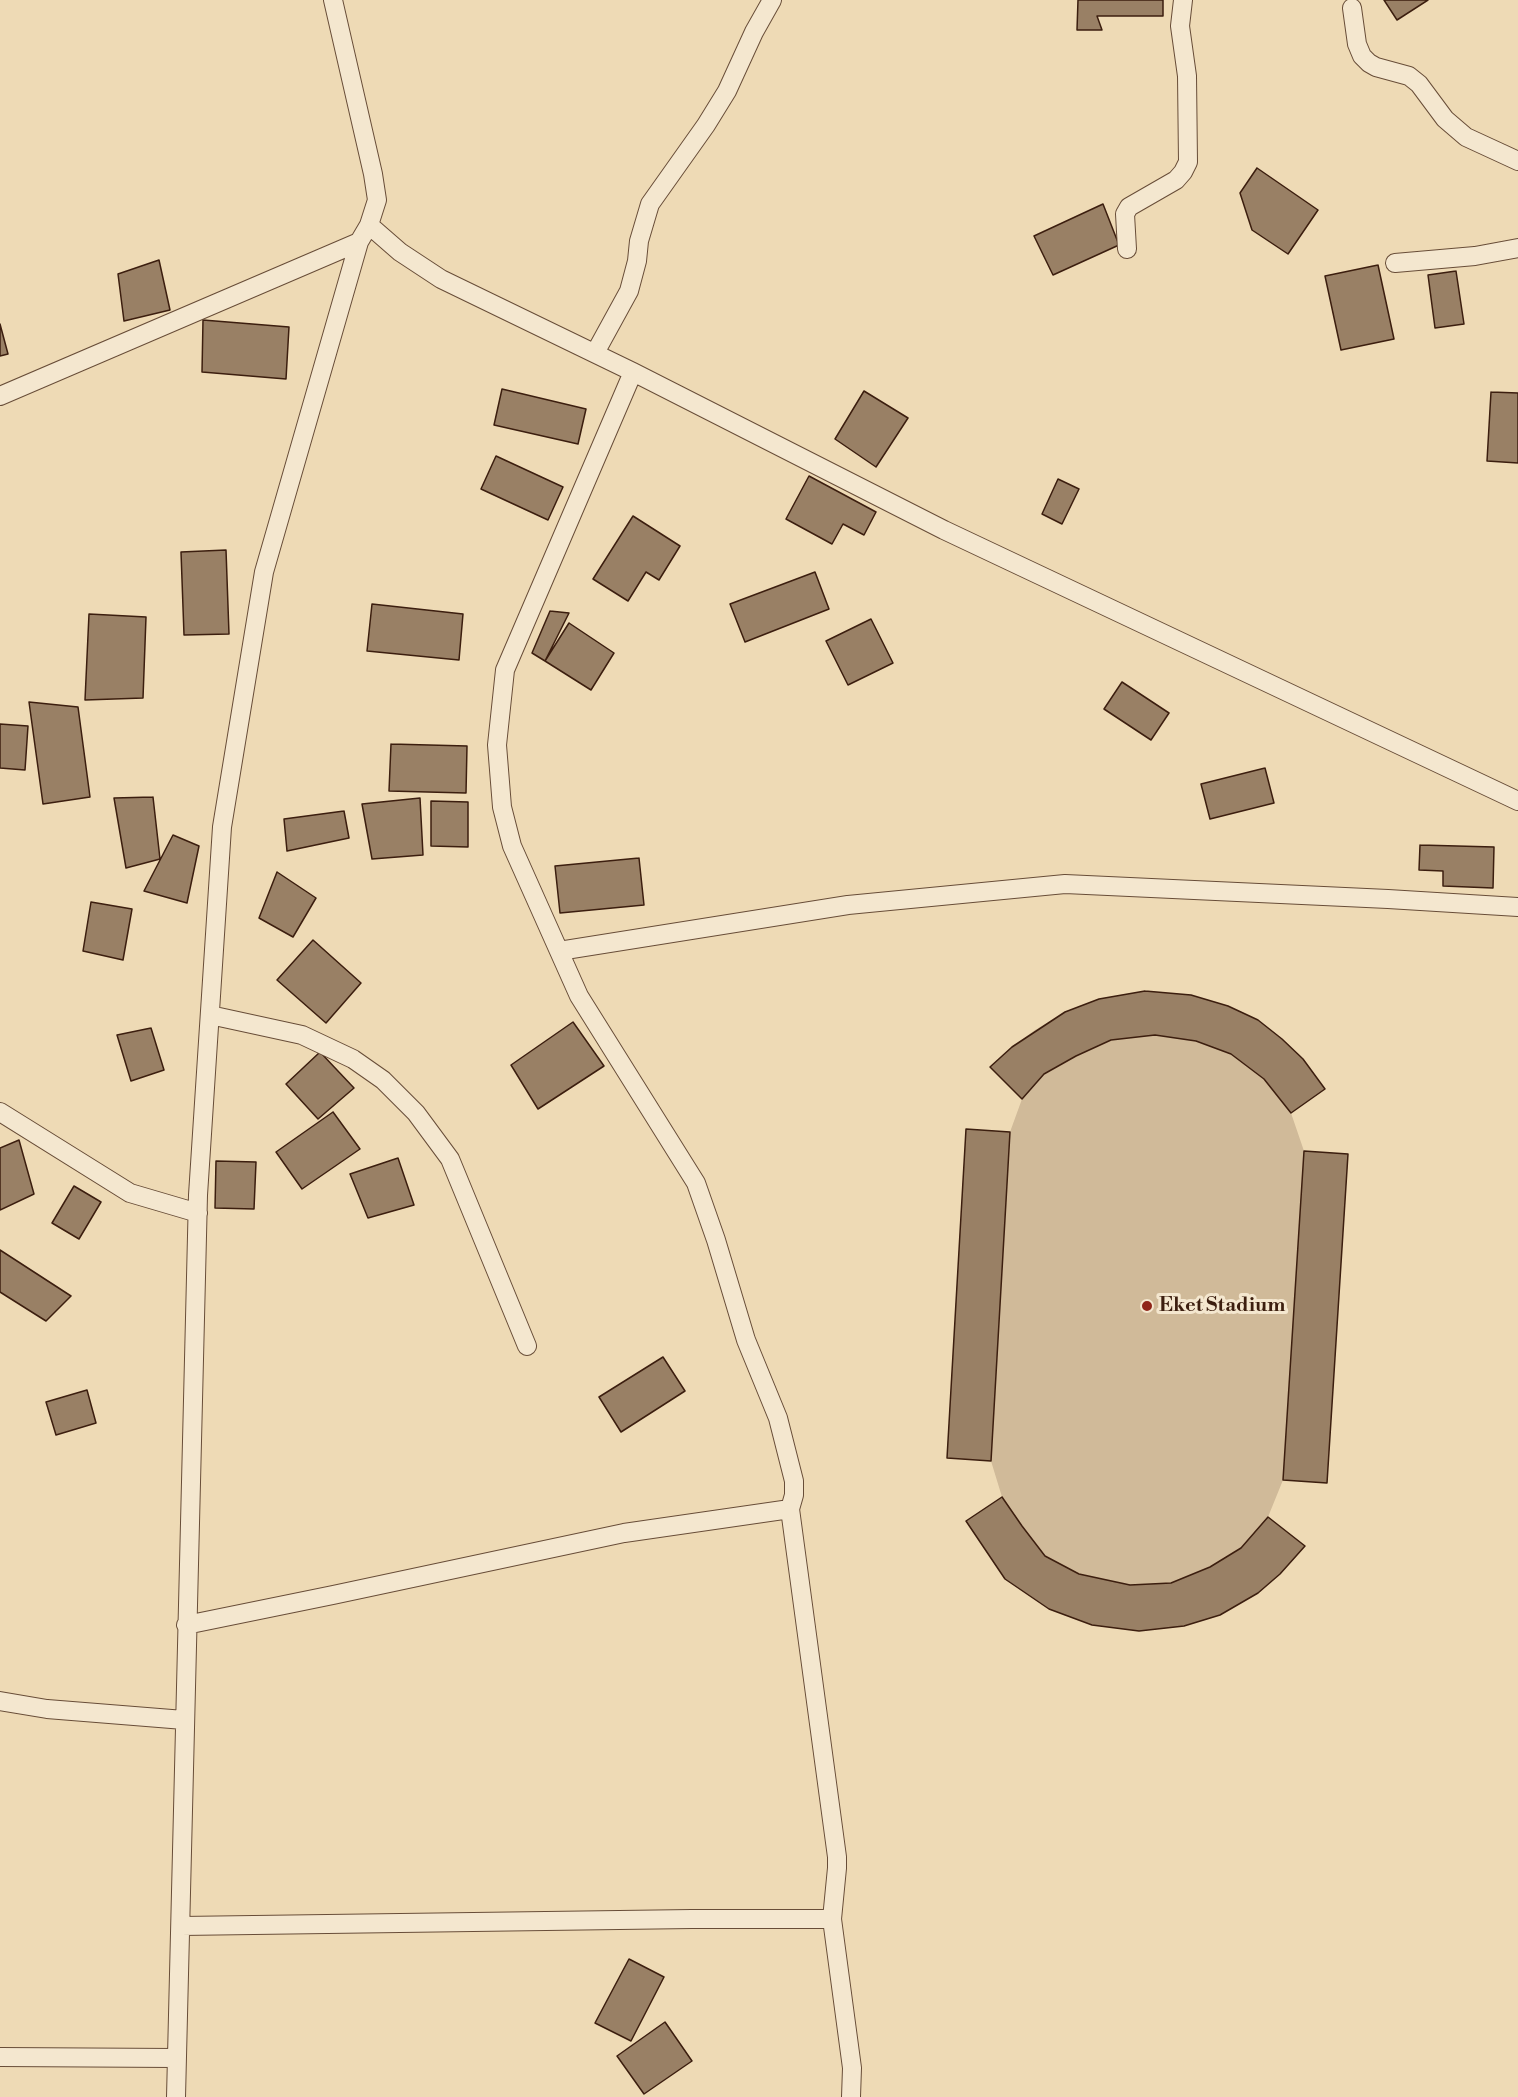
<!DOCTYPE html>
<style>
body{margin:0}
canvas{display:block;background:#eedab5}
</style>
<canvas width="1518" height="2097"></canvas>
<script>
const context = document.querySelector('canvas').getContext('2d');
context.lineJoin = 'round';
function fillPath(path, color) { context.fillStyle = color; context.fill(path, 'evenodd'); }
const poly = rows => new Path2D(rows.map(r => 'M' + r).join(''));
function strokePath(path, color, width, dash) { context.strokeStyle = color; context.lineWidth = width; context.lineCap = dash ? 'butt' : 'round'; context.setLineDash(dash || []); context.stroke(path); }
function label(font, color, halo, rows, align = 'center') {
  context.font = font + ' "Libre Bodoni",serif'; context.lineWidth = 6; context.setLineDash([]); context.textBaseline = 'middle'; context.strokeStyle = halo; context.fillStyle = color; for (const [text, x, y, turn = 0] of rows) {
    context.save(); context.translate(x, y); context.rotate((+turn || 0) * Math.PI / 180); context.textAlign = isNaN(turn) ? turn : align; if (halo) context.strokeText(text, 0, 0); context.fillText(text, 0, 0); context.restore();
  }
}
const green = poly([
 [1099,999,1258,1020,1282,1039,1303,1059,1325,1089,1291,1113,1304,1151,1348,1154,1327,1483,1283,1480,1268,1517,1305,1546,1280,1574,1258,1593,1220,1615,1184,1626,1139,1631,1092,1625,1049,1609,1005,1579,966,1521,1002,1497,991,1461,947,1458,966,1129,1010,1132,1022,1099,990,1067,1012,1047,1035,1030,1065,1012]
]);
const building = poly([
 [1078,0,1163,0,1163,16,1097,16,1102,30,1077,30,1078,0],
 [1384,0,1428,0,1397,20,1384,0],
 [1257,168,1318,210,1288,254,1252,230,1240,193,1257,168],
 [1103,204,1119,245,1053,275,1034,236,1103,204],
 [159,260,170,310,124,321,118,274,159,260],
 [1378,265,1394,339,1341,350,1325,276,1378,265],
 [1456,271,1464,324,1435,328,1428,275,1456,271],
 [203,320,289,327,286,379,202,372,203,320],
 [0,324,8,354,0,356,0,324],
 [502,389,586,409,578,444,494,425,502,389],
 [864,391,908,418,876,467,835,439,864,391],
 [1491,392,1518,393,1518,463,1487,461,1491,392],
 [496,456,563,487,548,520,481,489,496,456],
 [809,476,876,512,864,535,843,524,832,544,786,519,809,476],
 [1058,479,1079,489,1062,524,1042,514,1058,479],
 [633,516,680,546,659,580,646,572,628,601,593,579,633,516],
 [226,550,229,634,184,635,181,552,226,550],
 [815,572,829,609,745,642,730,604,815,572],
 [372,604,463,614,459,660,367,651,372,604],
 [550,611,569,613,545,661,532,653,550,611],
 [89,614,146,617,143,698,85,700,89,614],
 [871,619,893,663,848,685,826,641,871,619],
 [569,623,614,653,591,690,545,661,569,623],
 [1122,682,1169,713,1151,740,1104,709,1122,682],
 [29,702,78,707,90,797,43,804,29,702],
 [0,724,28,726,25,770,0,768,0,724],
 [391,744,467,746,466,793,389,791,391,744],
 [1265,768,1274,803,1210,819,1201,784,1265,768],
 [153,797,160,859,126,868,114,798,153,797],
 [420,798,423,855,372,859,362,804,420,798],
 [431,801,468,802,468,847,431,846,431,801],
 [344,811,349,838,287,851,284,819,344,811],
 [173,835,199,846,187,903,144,891,173,835],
 [1420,845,1494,847,1493,888,1443,886,1443,871,1419,870,1420,845],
 [639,858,644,905,560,913,555,866,639,858],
 [277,872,316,898,293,937,259,918,277,872],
 [91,902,132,909,123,960,83,951,91,902],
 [313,940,361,983,326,1023,277,980,313,940],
 [1145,991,1191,995,1228,1006,1258,1020,1282,1039,1303,1059,1325,1089,1291,1113,1264,1079,1231,1054,1196,1041,1155,1035,1111,1040,1076,1056,1044,1074,1022,1099,990,1067,1012,1047,1065,1012,1099,999,1145,991],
 [573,1022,604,1066,538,1109,511,1065,573,1022],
 [151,1028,164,1070,131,1081,117,1035,151,1028],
 [320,1052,354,1088,318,1119,286,1084,320,1052],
 [333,1112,360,1149,302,1189,276,1152,333,1112],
 [966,1129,1010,1132,991,1461,947,1458,966,1129],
 [19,1140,34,1194,0,1210,0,1148,19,1140],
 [1304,1151,1348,1154,1327,1483,1283,1480,1304,1151],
 [398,1158,414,1205,368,1218,350,1174,398,1158],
 [216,1161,256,1162,254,1209,215,1208,216,1161],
 [74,1186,101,1202,79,1239,52,1223,74,1186],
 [0,1250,71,1296,46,1321,0,1292,0,1250],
 [663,1357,685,1391,621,1432,599,1397,663,1357],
 [87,1390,96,1423,56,1435,46,1402,87,1390],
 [1002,1497,1022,1526,1045,1556,1079,1574,1130,1585,1171,1583,1210,1567,1241,1548,1268,1517,1305,1546,1280,1574,1258,1593,1220,1615,1184,1626,1139,1631,1092,1625,1049,1609,1005,1579,966,1521,1002,1497],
 [629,1959,664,1977,631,2041,595,2023,629,1959],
 [665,2022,692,2061,644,2094,617,2056,665,2022]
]);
const minor = poly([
 [1352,8,1357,44,1362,56,1369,63,1376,67,1409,76,1419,84,1445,119,1466,137,1518,161],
 [369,225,400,252,441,279,633,372,944,530,1518,801],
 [1127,249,1125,214,1129,207,1176,180,1183,172,1188,162,1187,76,1180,26,1183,0],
 [1395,263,1475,256,1518,248],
 [595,353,629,291,637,261,639,241,650,204,706,125,727,91,754,32,772,0],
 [0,396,359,242],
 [559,951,848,905,1065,884,1388,899,1518,907],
 [210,1015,302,1035,353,1059,383,1080,416,1113,450,1159,527,1346],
 [0,1112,130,1193,198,1213],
 [790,1509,837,1857,837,1868,832,1919],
 [186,1625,333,1595,624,1533,790,1509,794,1495,794,1481,778,1418,746,1340,716,1240,696,1183,579,996,512,846,502,807,497,745,505,670,633,372],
 [0,1701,47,1709,184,1720],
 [181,1926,692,1919,832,1919,852,2068,851,2097],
 [0,2057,176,2058],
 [176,2097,198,1195,222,827,264,572,359,242,369,225,377,200,373,174,333,0]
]);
const markers = [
 [1147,1306,6,"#8f2418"]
];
const poiNames = [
 ["Eket Stadium",1159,1306]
];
fillPath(green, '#d0ba99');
fillPath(building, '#998065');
strokePath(building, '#3c1e0f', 1.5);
strokePath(minor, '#684d38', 20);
strokePath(minor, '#f4e7cf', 18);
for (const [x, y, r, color] of markers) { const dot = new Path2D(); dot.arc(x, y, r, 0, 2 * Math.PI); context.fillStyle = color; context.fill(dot); strokePath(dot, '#f4e7cf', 2); }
label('bold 20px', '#3c1e0f', '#f4e7cf', poiNames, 'left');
</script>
